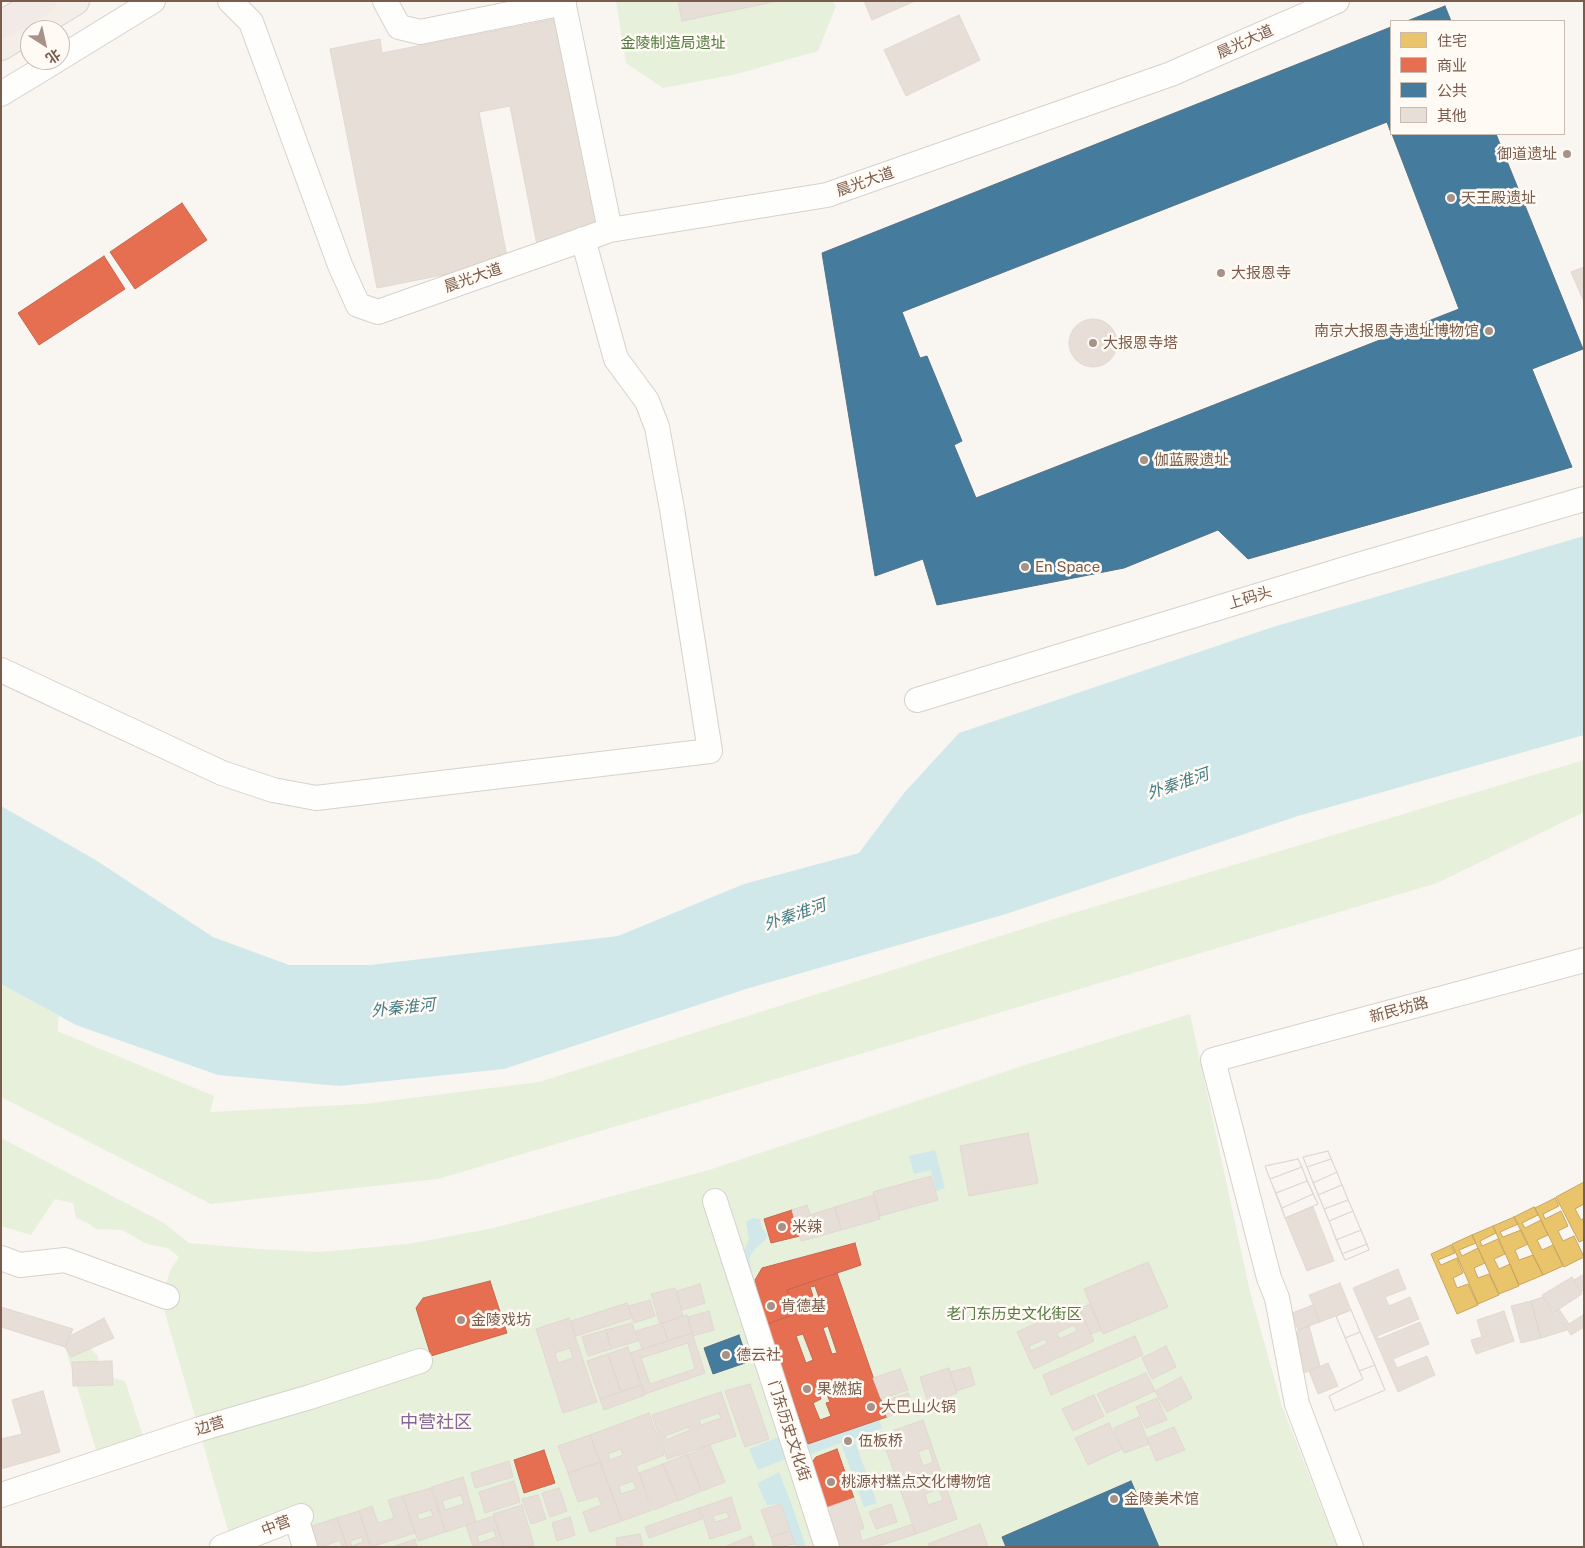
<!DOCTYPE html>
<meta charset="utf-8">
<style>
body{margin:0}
#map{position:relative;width:1585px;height:1548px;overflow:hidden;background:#f9f5f0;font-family:"Public Sans","Noto Sans SC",sans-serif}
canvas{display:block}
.frame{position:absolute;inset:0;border:2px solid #7a5c4d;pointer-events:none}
.legend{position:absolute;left:1390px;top:20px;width:175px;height:115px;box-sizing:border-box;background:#fffaf3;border:1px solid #cabbb1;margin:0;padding:6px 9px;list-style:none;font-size:15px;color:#7a5c4d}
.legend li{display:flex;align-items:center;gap:10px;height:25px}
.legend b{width:25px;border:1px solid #cabbb1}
.north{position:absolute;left:20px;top:20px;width:50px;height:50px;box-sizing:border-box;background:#fffaf3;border:1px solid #cabbb1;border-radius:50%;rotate:145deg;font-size:14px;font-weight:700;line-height:20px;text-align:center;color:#7a5c4d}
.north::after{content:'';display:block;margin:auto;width:18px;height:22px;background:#a69286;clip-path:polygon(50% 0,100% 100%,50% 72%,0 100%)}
</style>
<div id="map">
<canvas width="1585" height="1548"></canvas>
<div class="frame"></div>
<ul class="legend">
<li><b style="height:14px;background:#e9c46a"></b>住宅</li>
<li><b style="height:14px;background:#e76f51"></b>商业</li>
<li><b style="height:14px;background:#457b9d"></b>公共</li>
<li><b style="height:14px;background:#e6ded7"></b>其他</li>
</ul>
<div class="north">北</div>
</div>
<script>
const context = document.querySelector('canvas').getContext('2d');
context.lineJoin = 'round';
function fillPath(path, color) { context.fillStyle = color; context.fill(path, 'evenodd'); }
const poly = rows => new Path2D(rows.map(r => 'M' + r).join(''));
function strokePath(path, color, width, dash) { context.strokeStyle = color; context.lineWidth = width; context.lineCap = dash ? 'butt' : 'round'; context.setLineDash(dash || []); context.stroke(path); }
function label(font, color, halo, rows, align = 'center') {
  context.font = font + ' "Public Sans","Noto Sans SC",sans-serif'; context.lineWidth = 5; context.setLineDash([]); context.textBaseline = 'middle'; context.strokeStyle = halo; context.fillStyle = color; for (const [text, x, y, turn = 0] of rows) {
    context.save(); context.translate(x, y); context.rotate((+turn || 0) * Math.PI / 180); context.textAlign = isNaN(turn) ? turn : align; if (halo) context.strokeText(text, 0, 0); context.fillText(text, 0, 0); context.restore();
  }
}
const green = poly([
 [616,1,833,1,836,6,818,51,737,74,663,88,626,63],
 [1584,760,1584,812,1437,883,438,1179,211,1204,1,1097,1,984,59,1016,57,1031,214,1096,210,1112,363,1104,539,1082,1070,914],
 [1190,1014,1250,1292,1282,1406,1337,1547,300,1547,294,1529,233,1547,161,1299,171,1269,179,1257,168,1248,147,1244,122,1230,96,1229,88,1223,76,1218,73,1203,55,1199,31,1235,1,1226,1,1138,164,1223,189,1243,259,1249,320,1252,408,1244,494,1228,709,1170,1025,1065],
 [76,1338,82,1340,98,1356,99,1373,125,1381,143,1436,96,1450,65,1347]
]);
const water = poly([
 [1584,536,1584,735,1298,816,1006,914,746,989,504,1069,339,1086,218,1075,76,1025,1,984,1,806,94,859,213,937,289,965,370,965,618,936,744,884,859,853,904,793,959,733,1273,627],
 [935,1150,945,1188,936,1191,931,1170,914,1174,909,1156],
 [752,1218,760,1219,762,1229,767,1234,766,1239,754,1250,749,1258,751,1268,767,1324,808,1443,879,1419,882,1428,854,1439,877,1503,864,1507,841,1443,806,1456,742,1257,749,1239,746,1222],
 [781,1436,790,1457,758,1470,749,1449],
 [779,1472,791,1503,806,1547,796,1547,781,1504,767,1505,763,1497,758,1485,760,1482]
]);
const homes = poly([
 [1584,1182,1584,1204,1575,1209,1581,1220,1584,1218,1584,1240,1579,1242,1556,1197,1584,1182],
 [1555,1198,1559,1206,1543,1214,1545,1219,1561,1211,1568,1226,1558,1231,1563,1241,1574,1236,1584,1257,1564,1267,1535,1208,1555,1198],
 [1534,1207,1538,1215,1522,1223,1525,1228,1541,1220,1548,1235,1537,1240,1542,1250,1553,1245,1563,1266,1543,1275,1514,1217,1534,1207],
 [1514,1217,1518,1224,1500,1232,1503,1237,1521,1230,1528,1244,1515,1250,1519,1260,1533,1255,1543,1275,1519,1285,1493,1226,1514,1217],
 [1493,1226,1496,1233,1480,1241,1482,1246,1498,1239,1505,1254,1494,1259,1499,1269,1510,1264,1519,1286,1499,1294,1472,1235,1493,1226],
 [1472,1235,1476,1243,1459,1250,1462,1256,1478,1248,1485,1263,1474,1268,1478,1278,1489,1274,1499,1295,1478,1304,1452,1244,1472,1235],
 [1451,1245,1455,1253,1438,1260,1441,1265,1457,1258,1463,1273,1453,1278,1457,1288,1468,1284,1478,1305,1457,1314,1431,1254,1451,1245]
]);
const shops = poly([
 [182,203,207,240,135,289,110,252,182,203],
 [104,256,125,289,39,345,18,313,104,256],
 [792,1210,800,1236,771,1243,764,1219,792,1210],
 [855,1243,861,1265,787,1290,795,1314,767,1324,755,1280,762,1268,855,1243],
 [837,1273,887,1417,808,1444,767,1324,795,1314,787,1290,837,1273],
 [815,1286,822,1306,817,1308,810,1287,815,1286],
 [828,1326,837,1353,832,1354,823,1328,828,1326],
 [803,1334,813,1360,806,1363,796,1336,803,1334],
 [856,1377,859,1389,848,1393,843,1382,856,1377],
 [821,1380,830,1402,826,1403,831,1416,820,1420,813,1403,821,1399,815,1383,821,1380],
 [490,1281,507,1333,431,1356,416,1308,423,1298,490,1281],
 [837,1449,854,1498,823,1509,808,1467,816,1457,837,1449],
 [544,1450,555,1483,524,1493,514,1460,544,1450]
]);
const public = poly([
 [1445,6,1451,21,1407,21,1445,6],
 [1391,27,1391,133,1387,122,902,312,920,358,927,356,962,441,954,445,976,498,1459,309,1392,134,1496,134,1583,349,1532,369,1572,467,1248,559,1218,530,1124,568,937,605,923,559,875,576,822,253,1391,27],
 [739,1335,748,1362,713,1374,704,1348,739,1335],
 [1131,1481,1159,1547,1006,1547,1002,1537,1131,1481]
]);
const building = poly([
 [678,1,778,1,682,21,678,1],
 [864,1,915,1,872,20,864,1],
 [959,15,980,60,906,96,884,50,959,15],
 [560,18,604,242,539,255,510,106,479,112,508,262,377,288,330,49,380,39,382,53,560,18],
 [1584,267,1584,302,1571,272,1584,267],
 '1069 343a24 24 0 1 1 48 0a24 24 0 1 1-48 0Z',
 [1028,1133,1038,1183,969,1196,960,1146,1028,1133],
 [1328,1151,1369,1250,1345,1260,1303,1157,1328,1151],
 [1328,1151,1331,1159,1307,1167,1303,1157,1328,1151],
 [1298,1159,1318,1204,1285,1218,1265,1166,1298,1159],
 [1298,1159,1302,1167,1270,1179,1265,1166,1298,1159],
 [1331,1159,1337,1172,1313,1183,1307,1167,1331,1159],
 [1302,1167,1307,1181,1276,1193,1270,1179,1302,1167],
 [1337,1172,1342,1185,1318,1195,1313,1183,1337,1172],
 [931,1176,938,1200,880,1216,873,1192,931,1176],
 [1307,1181,1313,1194,1282,1208,1276,1193,1307,1181],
 [1342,1185,1348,1200,1324,1209,1318,1195,1342,1185],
 [1313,1194,1318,1204,1285,1218,1282,1208,1313,1194],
 [874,1195,880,1219,841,1230,835,1207,874,1195],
 [1348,1200,1353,1211,1329,1221,1324,1209,1348,1200],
 [807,1205,817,1237,801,1241,792,1210,807,1205],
 [835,1207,841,1230,817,1237,810,1215,835,1207],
 [1313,1207,1334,1261,1307,1271,1285,1218,1313,1207],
 [1353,1211,1361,1230,1336,1240,1329,1221,1353,1211],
 [1361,1230,1367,1244,1342,1254,1336,1240,1361,1230],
 [1367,1244,1369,1250,1345,1260,1342,1254,1367,1244],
 [1148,1262,1168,1307,1103,1334,1084,1289,1148,1262],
 [1398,1269,1406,1289,1385,1297,1389,1306,1410,1297,1419,1319,1377,1336,1379,1339,1420,1322,1429,1344,1393,1359,1397,1368,1427,1356,1435,1375,1398,1392,1353,1288,1398,1269],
 [1584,1274,1584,1290,1581,1292,1574,1280,1584,1274],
 [1572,1277,1582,1294,1553,1313,1542,1295,1572,1277],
 [1340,1283,1351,1310,1320,1322,1309,1295,1340,1283],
 [700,1284,705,1303,682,1310,677,1291,700,1284],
 [675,1288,683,1316,660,1324,651,1294,675,1288],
 [1543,1297,1567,1330,1541,1338,1531,1301,1543,1297],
 [650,1300,655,1316,634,1323,628,1306,650,1300],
 [1531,1301,1541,1338,1521,1343,1511,1306,1531,1301],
 [627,1303,632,1318,576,1336,571,1321,627,1303],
 [1077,1304,1094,1341,1034,1369,1017,1332,1077,1304],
 [1074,1325,1077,1331,1059,1339,1057,1333,1074,1325],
 [1045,1339,1047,1344,1031,1351,1029,1346,1045,1339],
 [1090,1304,1101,1330,1091,1334,1080,1309,1090,1304],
 [1313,1305,1320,1322,1298,1330,1292,1313,1313,1305],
 [1,1307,73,1329,65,1347,1,1327,1,1307],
 [1559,1309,1569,1324,1583,1315,1584,1327,1571,1335,1555,1311,1559,1309],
 [1351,1310,1385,1390,1335,1411,1329,1396,1363,1379,1336,1316,1351,1310],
 [1351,1310,1360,1332,1345,1338,1336,1316,1351,1310],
 [709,1311,714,1330,693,1336,688,1317,709,1311],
 [1504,1311,1514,1341,1476,1354,1471,1340,1482,1337,1477,1320,1504,1311],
 [687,1315,692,1333,668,1341,662,1323,687,1315],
 [104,1318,114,1338,71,1357,65,1347,70,1336,104,1318],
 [569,1318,597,1402,563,1413,536,1329,569,1318],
 [570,1348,573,1358,558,1363,555,1353,570,1348],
 [632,1323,638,1341,611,1349,606,1330,632,1323],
 [662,1323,668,1341,642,1349,636,1331,662,1323],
 [1309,1326,1320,1366,1304,1373,1293,1333,1309,1326],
 [606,1330,611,1349,588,1356,582,1337,606,1330],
 [1360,1332,1375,1365,1359,1371,1345,1338,1360,1332],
 [692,1333,705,1373,645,1394,630,1353,692,1333],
 [1135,1336,1143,1355,1051,1395,1043,1375,1135,1336],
 [688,1343,695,1369,650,1384,641,1358,688,1343],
 [1166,1346,1176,1367,1152,1379,1142,1358,1166,1346],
 [628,1347,641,1385,621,1392,608,1354,628,1347],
 [608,1354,621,1392,600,1399,587,1361,608,1354],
 [112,1361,113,1385,73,1386,72,1362,112,1361],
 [1328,1363,1338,1386,1318,1394,1309,1371,1328,1363],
 [1375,1365,1385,1390,1335,1411,1329,1396,1363,1379,1359,1371,1375,1365],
 [970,1367,975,1385,956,1391,950,1372,970,1367],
 [949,1368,957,1393,928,1403,920,1377,949,1368],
 [900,1369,908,1390,881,1399,873,1378,900,1369],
 [1146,1373,1155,1391,1107,1413,1097,1394,1146,1373],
 [1181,1377,1192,1398,1167,1412,1155,1391,1181,1377],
 [750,1384,769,1439,745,1447,725,1391,750,1384],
 [641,1385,645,1395,604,1410,600,1399,641,1385],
 [43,1391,60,1452,1,1469,1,1439,22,1434,12,1400,43,1391],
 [721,1392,736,1436,667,1459,652,1415,721,1392],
 [719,1413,721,1418,701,1425,699,1420,719,1413],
 [689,1427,690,1430,666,1440,665,1436,689,1427],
 [908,1393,914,1407,887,1417,882,1402,908,1393],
 [1094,1395,1104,1416,1073,1431,1062,1409,1094,1395],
 [1157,1398,1167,1420,1146,1428,1136,1407,1157,1398],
 [649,1413,664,1455,636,1466,652,1510,622,1521,590,1435,649,1413],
 [621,1449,623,1455,610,1460,608,1454,621,1449],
 [633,1481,636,1489,621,1494,619,1486,633,1481],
 [1139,1417,1149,1444,1124,1453,1114,1428,1139,1417],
 [923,1420,957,1519,916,1534,881,1435,923,1420],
 [929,1448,933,1462,923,1466,918,1452,929,1448],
 [939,1489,943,1500,928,1505,925,1494,939,1489],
 [1109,1423,1122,1449,1088,1465,1075,1438,1109,1423],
 [1174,1427,1185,1450,1156,1461,1147,1438,1174,1427],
 [590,1435,600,1462,568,1473,558,1446,590,1435],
 [710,1445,725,1482,702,1491,687,1455,710,1445],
 [687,1454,701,1491,678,1501,663,1464,687,1454],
 [509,1461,513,1477,475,1488,471,1473,509,1461],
 [600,1462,622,1521,590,1532,583,1512,601,1505,598,1496,578,1502,568,1473,600,1462],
 [663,1464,678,1500,654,1510,639,1473,663,1464],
 [463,1477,476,1522,446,1532,432,1487,463,1477],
 [461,1495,464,1504,445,1510,442,1501,461,1495],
 [514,1481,520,1502,485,1513,479,1492,514,1481],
 [431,1488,445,1532,418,1541,403,1496,431,1488],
 [431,1510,433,1516,419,1520,417,1514,431,1510],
 [559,1488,567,1511,550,1517,542,1493,559,1488],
 [538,1495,546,1519,531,1524,522,1499,538,1495],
 [403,1496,415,1533,371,1547,359,1511,372,1506,378,1523,394,1518,388,1500,403,1496],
 [731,1497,741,1529,710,1539,700,1508,731,1497],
 [727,1512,729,1518,715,1522,713,1516,727,1512],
 [854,1498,864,1528,859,1530,862,1541,913,1524,916,1534,876,1547,836,1547,823,1509,854,1498],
 [781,1504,790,1531,771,1537,761,1510,781,1504],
 [891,1504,897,1522,876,1529,869,1512,891,1504],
 [522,1505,534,1545,504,1547,493,1514,522,1505],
 [699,1508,702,1519,649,1538,645,1527,699,1508],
 [359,1511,371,1547,347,1547,337,1518,359,1511],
 [362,1537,363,1542,352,1546,350,1541,362,1537],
 [494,1516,504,1547,473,1547,466,1525,494,1516],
 [494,1530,496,1537,479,1543,477,1536,494,1530],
 [570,1517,575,1535,557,1541,552,1523,570,1517],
 [337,1518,347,1547,342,1547,340,1540,321,1547,308,1547,302,1529,337,1518],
 [980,1524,988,1547,929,1547,928,1544,980,1524],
 [790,1531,795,1544,774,1547,771,1537,790,1531],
 [640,1534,643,1547,617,1547,616,1538,640,1534],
 [751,1536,755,1547,724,1547,751,1536],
 [415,1539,417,1547,392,1547,415,1539]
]);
const minor = poly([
 [230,1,251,22,340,265,358,305,378,312,610,230,827,195,1171,74,1337,1],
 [385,1,399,27,420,32,564,3],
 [563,1,610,230],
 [60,58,153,1],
 [1,94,57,60],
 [1,670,222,773,273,790,316,798,710,751,672,509,657,427,647,401,616,359,583,239],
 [917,700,1355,566,1584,499],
 [715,1201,827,1547],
 [1,1258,20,1265,65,1260,167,1297],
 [1,1495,200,1429,310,1397,420,1361],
 [296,1518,305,1547],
 [222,1547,301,1516],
 [1351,1547,1297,1404,1277,1298,1269,1278,1213,1060,1584,960]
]);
const major = poly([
 [1,46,75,1]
]);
const highway = poly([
 [1,25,42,1]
]);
const markers = [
 [1567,154,5,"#a69286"],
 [1451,198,5,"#a69286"],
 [1221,273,5,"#a69286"],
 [1489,331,5,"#a69286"],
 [1093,343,5,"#a69286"],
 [1144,460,5,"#a69286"],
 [1025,567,5,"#a69286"],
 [782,1227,5,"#a69286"],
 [771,1306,5,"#a69286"],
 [461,1320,5,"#a69286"],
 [726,1355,5,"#a69286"],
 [807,1389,5,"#a69286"],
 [871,1407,5,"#a69286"],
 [848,1441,5,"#a69286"],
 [831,1482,5,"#a69286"],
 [1114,1499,5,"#a69286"]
];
const streetNames = [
 ["晨光大道",1245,42,-24],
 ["晨光大道",865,182,-19],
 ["晨光大道",473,278,-19],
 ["上码头",1250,598,-17],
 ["新民坊路",1399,1010,-15],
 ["边营",210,1426,-17],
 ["门东历史文化街",789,1431,72],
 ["中营",276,1526,-21]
];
const parkNames = [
 ["金陵制造局遗址",673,43],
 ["老门东历史文化街区",1014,1314]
];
const poiNames = [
 ["御道遗址",1557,154,"right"],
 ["天王殿遗址",1461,198],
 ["大报恩寺",1231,273],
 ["南京大报恩寺遗址博物馆",1479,331,"right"],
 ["大报恩寺塔",1103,343],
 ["伽蓝殿遗址",1154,460],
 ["En Space",1035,567],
 ["米辣",792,1227],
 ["肯德基",781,1306],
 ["金陵戏坊",471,1320],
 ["德云社",736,1355],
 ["果燃掂",817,1389],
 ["大巴山火锅",881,1407],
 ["伍板桥",858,1441],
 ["桃源村糕点文化博物馆",841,1482],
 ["金陵美术馆",1124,1499]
];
const waterNames = [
 ["外秦淮河",1178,784,-19],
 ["外秦淮河",795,915,-19],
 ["外秦淮河",403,1008,-6]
];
const quarterNames = [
 ["中营社区",436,1422]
];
fillPath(green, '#e7f0db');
fillPath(water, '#d0e8ea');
fillPath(homes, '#e9c46a');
strokePath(homes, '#c8a561', 1);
fillPath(shops, '#e76f51');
strokePath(shops, '#c66950', 1);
fillPath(public, '#457b9d');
strokePath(public, '#557285', 1);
fillPath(building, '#e6ded7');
strokePath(building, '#e2d8d2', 1);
strokePath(minor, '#d7d1cb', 26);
strokePath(major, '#dad1cc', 30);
strokePath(highway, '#dad1cc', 30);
strokePath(minor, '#fefefd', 24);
strokePath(major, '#f3eee8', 28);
strokePath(highway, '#f2eae7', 28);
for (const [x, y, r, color] of markers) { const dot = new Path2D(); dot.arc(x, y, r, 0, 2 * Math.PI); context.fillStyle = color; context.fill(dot); strokePath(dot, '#fffaf3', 2); }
label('15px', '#7a5c4d', '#fffaf3', streetNames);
label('15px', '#537a41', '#fffaf3', parkNames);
label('15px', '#7a5c4d', '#fffaf3', poiNames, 'left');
label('italic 16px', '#437c86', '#fffaf3', waterNames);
label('18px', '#846695', '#fffaf3', quarterNames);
</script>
